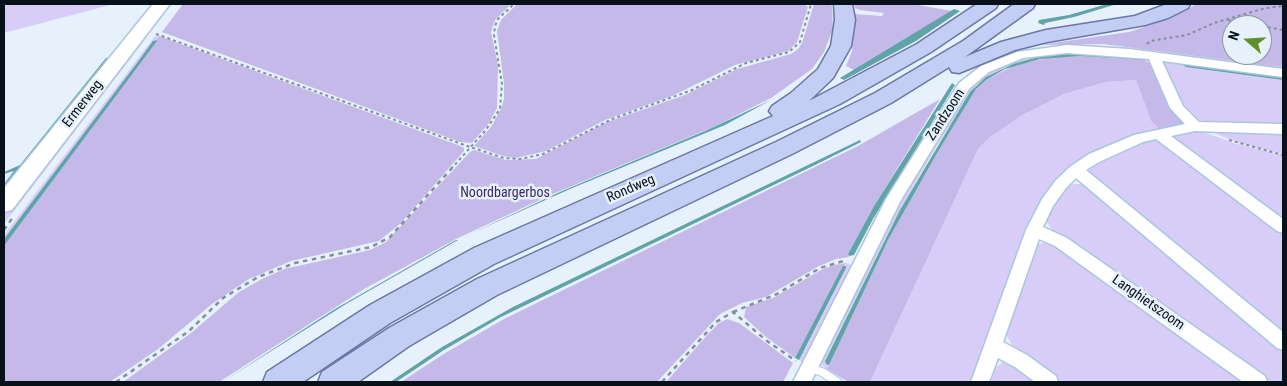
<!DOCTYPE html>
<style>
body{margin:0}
#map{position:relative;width:1287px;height:386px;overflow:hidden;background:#e6f1fb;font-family:"Roboto Condensed",sans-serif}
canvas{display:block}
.frame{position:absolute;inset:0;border:5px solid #081019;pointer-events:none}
.north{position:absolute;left:1222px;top:15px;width:50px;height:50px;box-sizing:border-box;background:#e6f1fb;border:1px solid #8d97a1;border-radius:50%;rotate:289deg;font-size:14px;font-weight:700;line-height:20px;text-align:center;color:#081019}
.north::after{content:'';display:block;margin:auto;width:18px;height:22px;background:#5f9128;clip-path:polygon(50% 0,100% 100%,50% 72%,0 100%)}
</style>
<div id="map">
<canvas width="1287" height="386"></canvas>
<div class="frame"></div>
<div class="north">N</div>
</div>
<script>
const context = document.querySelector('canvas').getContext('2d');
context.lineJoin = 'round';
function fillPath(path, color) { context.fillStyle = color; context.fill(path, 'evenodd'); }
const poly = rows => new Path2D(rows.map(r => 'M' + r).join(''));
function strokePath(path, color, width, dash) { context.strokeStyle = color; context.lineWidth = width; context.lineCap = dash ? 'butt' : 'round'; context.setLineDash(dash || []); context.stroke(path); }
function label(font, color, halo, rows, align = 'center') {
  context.font = font + ' "Roboto Condensed",sans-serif'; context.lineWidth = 5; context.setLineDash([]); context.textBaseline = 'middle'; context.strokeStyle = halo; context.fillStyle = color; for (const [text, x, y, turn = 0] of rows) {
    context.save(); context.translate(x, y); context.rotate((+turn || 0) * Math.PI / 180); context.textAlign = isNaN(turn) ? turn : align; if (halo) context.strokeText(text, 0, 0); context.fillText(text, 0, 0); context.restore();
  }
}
const green = poly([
 [4,4,114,4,4,33],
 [155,36,159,36,4,239,4,235],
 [137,42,143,42,4,224,4,214],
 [1052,52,1147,57,1154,63,1146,62,1145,59,1063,54,1038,57,1005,67,976,85,936,147,900,210,826,358,826,363,829,365,827,369,817,362,892,211,957,102,983,74,1010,61],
 [1166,59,1283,74,1283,77,1183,65,1186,67,1283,80,1283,126,1210,123,1193,118,1182,109,1162,62],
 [1136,80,1151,121,1159,129,1120,140,1085,158,1029,225,974,382,870,382,978,149,990,137,1022,114,1064,94,1106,82],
 [1206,130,1283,131,1283,154,1239,143],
 [1201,131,1237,144,1283,155,1283,222,1168,135],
 [1150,140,1161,141,1171,146,1283,231,1283,337,1094,181,1089,174,1090,167,1126,147],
 [1074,184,1084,184,1092,188,1283,348,1283,382,1267,382,1051,229,1046,220,1060,195,1067,187],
 [1046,242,1063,248,1251,382,1059,382,1013,347,1007,336,1006,329,1036,245],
 [846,263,853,266,806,364,799,360,843,274],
 [1003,362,1010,362,1023,367,1043,382,989,382,993,370]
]);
const forest = poly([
 [183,4,511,4,495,20,491,32,498,65,497,108,489,123,472,143,460,142,162,32],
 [517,4,803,4,808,7,797,42,788,51,735,65,672,96,605,120,546,151,516,158,503,156,474,146,491,127,501,109,504,99,504,83,497,31,501,20],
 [814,4,831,4,832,7,833,29,824,52,812,69,771,98,711,128,555,193,458,238,364,289,219,382,123,382,191,333,239,292,262,279,284,269,370,250,386,242,470,152,474,150,506,160,536,159,607,122,685,95,737,69,791,54,798,49,802,43],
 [854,4,912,4,952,11,854,70,846,66,852,51,854,14,882,16,884,13,860,10,855,8],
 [1196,4,1283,4,1283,67,1269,66,1271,67,1259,66,1257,64,1103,44,1039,45,1129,32,1162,21,1185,11],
 [1232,25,1262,25,1262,55,1232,55],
 [159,36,458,145,464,148,464,151,401,223,379,241,291,261,249,279,212,304,158,349,110,382,4,382,4,246,157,41,156,40],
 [1078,56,1145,60,1146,62,1154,63,1184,118,1184,125,1159,129,1151,121,1136,80,1106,82,1064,94,1022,115,990,137,978,149,870,382,848,382,827,369,888,240,936,155,976,89,986,80,1015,65,1052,57],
 [940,99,874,206,848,254,849,257,836,259,819,266,766,297,742,303,720,314,657,382,401,382,442,355,504,319,858,146],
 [846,263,795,358,766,337,744,317,746,307,775,297,821,270,834,265],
 [727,319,739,323,793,363,783,382,666,382,708,334,719,323]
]);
const water = poly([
 [1107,4,1117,4,1074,17,1045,23,1044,25,1038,23,1039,20,1069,15],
 [954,9,960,11,916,41,844,80,840,78],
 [157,40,157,41,4,246,4,239,137,63,153,41],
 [1077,53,1139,57,1145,60,1079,56,1040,59,1005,69,986,80,976,89,936,155,888,240,829,365,826,364,825,361,900,210,970,92,986,77,1013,64,1038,57],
 [106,58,109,58,4,187,4,184,14,171,4,174,4,172,20,165],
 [1185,64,1283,77,1283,80,1186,67,1183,65],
 [952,83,955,85,873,219,854,255,849,256,848,254,874,206],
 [771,100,725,125,570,189,470,234,562,191,705,131],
 [860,140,861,142,815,165,501,317,444,350,396,382,390,382,442,347,513,307],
 [456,240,458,240,346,304,222,382,335,309],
 [843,266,846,266,846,268,799,360,795,358]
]);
const pathFar1 = poly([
 [1228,20,1253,25],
 [1262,26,1283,30],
 [156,34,470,147,504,158,520,159,543,154,612,119,692,90,746,63,789,52,800,42,811,4],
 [1147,44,1150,41,1187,35,1214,23,1266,8,1283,6],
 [1229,140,1283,155],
 [451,169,485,131,500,109,502,84,494,35,495,26,498,19,514,4]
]);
const path = poly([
 [4,230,13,217],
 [733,312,777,294,820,268,847,260],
 [116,382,189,331,223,298,258,277,295,263,371,247,390,237,452,168],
 [662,382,716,322,733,312,767,341,796,361]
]);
const lane = poly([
 [809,364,825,369,840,379,842,382,830,382,819,375,806,371,804,368,806,365,809,364]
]);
const street = poly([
 [1067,45,1129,49,1283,69,1283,77,1162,61,1183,106,1199,122,1283,124,1283,134,1195,131,1171,136,1283,219,1283,233,1277,231,1156,139,1143,142,1099,162,1086,170,1283,332,1283,350,1277,348,1076,178,1066,188,1053,206,1043,227,1067,238,1265,376,1267,382,1243,382,1055,246,1039,239,1003,342,1027,355,1056,376,1058,382,1035,382,1015,367,998,358,989,382,971,382,1026,230,1042,199,1056,180,1071,166,1089,154,1134,135,1185,124,1170,108,1149,59,1067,53,1023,58,989,72,969,89,901,200,811,382,793,382,886,199,959,83,981,66,1017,52,1067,45]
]);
const secondary = poly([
 [153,4,170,4,12,210,4,212,4,188,153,4]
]);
const primary = poly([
 [834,4,852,4,855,20,851,46,833,78,809,101,917,44,977,4,998,4,996,8,931,52,840,104,494,264,390,323,303,382,263,382,267,372,370,305,474,248,773,116,769,111,772,106,791,93,818,69,831,46,835,20,834,4],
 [1014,4,1035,4,1033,8,965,57,1001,42,1046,30,1135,16,1167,4,1190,4,1188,8,1168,18,1145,25,1047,42,1015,50,959,73,952,72,949,67,891,103,792,154,497,295,409,346,358,382,318,382,322,372,389,328,477,279,776,142,875,93,963,41,1014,4]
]);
const streetNames = [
 ["Ermerweg",83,104,-52],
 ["Zandzoom",946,115,-57],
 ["Rondweg",631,189,-23],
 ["Langhietszoom",1148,303,35]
];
const parkNames = [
 ["Noordbargerbos",505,193]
];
fillPath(green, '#d8cdf9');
fillPath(forest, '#c5b9ea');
fillPath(water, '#60a3a8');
strokePath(lane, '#acc5de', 2);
strokePath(street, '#acc5de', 3);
strokePath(secondary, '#acc5de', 3);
strokePath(primary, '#6977a3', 3);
strokePath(pathFar1, '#858f99', 2, [3, 3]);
strokePath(path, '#858f99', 2.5, [4.5, 4.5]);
fillPath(lane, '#fff');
fillPath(street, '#fff');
fillPath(secondary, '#fff');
fillPath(primary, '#c4cef4');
label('14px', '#081019', '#e6f1fb', streetNames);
label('14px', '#3c2963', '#e6f1fb', parkNames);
</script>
